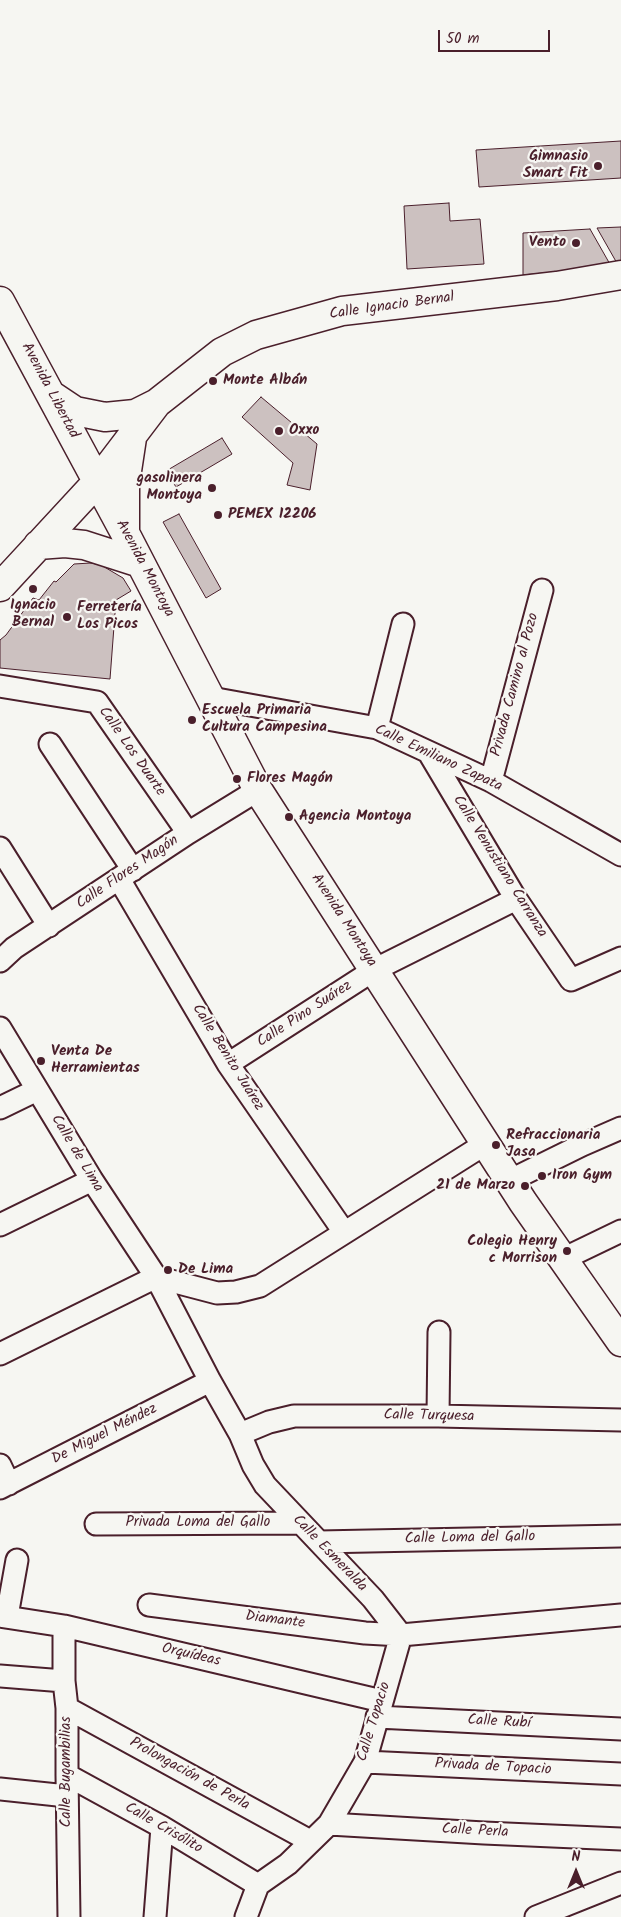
<!DOCTYPE html>
<meta charset="utf-8">
<style>
body{margin:0}
#map{position:relative;width:621px;height:1917px;overflow:hidden;background:#f6f6f2;font-family:Kalam,sans-serif}
canvas{display:block}
.north{position:absolute;left:551px;top:1847px;width:50px;height:50px;-webkit-text-stroke:4px #f6f6f2;paint-order:stroke;rotate:0deg;font-size:14px;font-weight:700;line-height:20px;text-align:center;color:#4a1f2b}
.north::after{content:'';display:block;margin:auto;width:18px;height:22px;background:#4a1f2b;clip-path:polygon(50% 0,100% 100%,50% 72%,0 100%)}
.scale{position:absolute;left:438px;top:30px;width:112px;height:22px;box-sizing:border-box;border:2px solid #4a1f2b;border-top:0;padding-left:6px;font-size:15px;line-height:18px;white-space:nowrap;color:#4a1f2b;-webkit-text-stroke:4px #f6f6f2;paint-order:stroke}
</style>
<div id="map">
<canvas width="621" height="1917"></canvas>
<div class="north">N</div>
<div class="scale">50 m</div>
</div>
<script>
const context = document.querySelector('canvas').getContext('2d');
context.lineJoin = 'round';
function fillPath(path, color) { context.fillStyle = color; context.fill(path, 'evenodd'); }
const poly = rows => new Path2D(rows.map(r => 'M' + r).join(''));
function strokePath(path, color, width, dash) { context.strokeStyle = color; context.lineWidth = width; context.lineCap = dash ? 'butt' : 'round'; context.setLineDash(dash || []); context.stroke(path); }
function label(font, color, halo, rows, align = 'center') {
  context.font = font + ' Kalam,sans-serif'; context.lineWidth = 4.5; context.setLineDash([]); context.textBaseline = 'middle'; context.strokeStyle = halo; context.fillStyle = color; for (const [text, x, y, turn = 0] of rows) {
    context.save(); context.translate(x, y); context.rotate((+turn || 0) * Math.PI / 180); context.textAlign = isNaN(turn) ? turn : align; if (halo) context.strokeText(text, 0, 0); context.fillText(text, 0, 0); context.restore();
  }
}
const building = poly([
 [621,141,621,178,479,187,476,150,621,141],
 [449,203,450,221,480,219,484,264,407,269,404,206,449,203],
 [621,227,621,265,618,265,597,228,621,227],
 [590,229,611,266,523,275,523,233,590,229],
 [261,397,317,444,310,490,287,485,293,463,242,417,261,397],
 [222,438,232,454,176,487,166,471,222,438],
 [179,514,221,589,206,598,163,522,179,514],
 [91,563,101,565,123,578,131,591,116,600,110,679,0,668,0,640,6,635,33,598,39,600,54,581,56,582,74,564,91,563]
]);
const minor = poly([
 [0,686,97,702,188,833],
 [211,698,377,728,491,781,621,855],
 [377,728,403,624],
 [50,744,133,870],
 [429,753,516,899,571,980,621,958],
 [491,781,542,590],
 [0,848,49,926],
 [119,879,228,1064,344,1232],
 [0,961,14,948,188,833,258,790],
 [0,1028,92,1180,156,1277,210,1381,240,1434,253,1465,265,1485,373,1599,401,1635],
 [228,1064,374,970,516,899],
 [0,1108,37,1090],
 [509,1181,582,1145,621,1128],
 [0,1225,92,1180],
 [563,1259,621,1231],
 [0,1354,156,1277,217,1293,236,1292,260,1286,485,1144],
 [438,1416,439,1332],
 [240,1434,269,1422,294,1416,438,1416,621,1420],
 [0,1465,9,1484],
 [0,1488,210,1381],
 [96,1524,299,1523],
 [319,1542,621,1536],
 [149,1605,365,1633,401,1635,621,1615],
 [0,1616,64,1626,382,1701],
 [7,1616,17,1560],
 [64,1626,64,1681,67,1708,67,1775,69,1917],
 [0,1676,64,1681],
 [67,1708,310,1841],
 [377,1717,621,1729],
 [365,1762,621,1774],
 [67,1775,162,1827,258,1885],
 [0,1789,67,1796],
 [329,1824,484,1833,621,1839],
 [155,1917,162,1827],
 [246,1917,258,1885,288,1864,329,1824,365,1762,401,1635],
 [536,1917,621,1883]
]);
const major = poly([
 [0,301,125,533,258,790,523,1202,621,1342],
 [51,395,75,411,105,417,135,414,157,403],
 [125,529,125,484,132,438],
 [38,545,65,543,84,545,140,563],
 [0,587,97,482,157,403,222,352,256,335,342,311,557,286,621,275]
]);
const markers = [
 [598,166,5,"#4a1f2b"],
 [576,243,5,"#4a1f2b"],
 [213,381,5,"#4a1f2b"],
 [279,431,5,"#4a1f2b"],
 [212,488,5,"#4a1f2b"],
 [218,515,5,"#4a1f2b"],
 [33,589,5,"#4a1f2b"],
 [67,617,5,"#4a1f2b"],
 [192,720,5,"#4a1f2b"],
 [237,779,5,"#4a1f2b"],
 [289,817,5,"#4a1f2b"],
 [41,1061,5,"#4a1f2b"],
 [496,1145,5,"#4a1f2b"],
 [542,1176,5,"#4a1f2b"],
 [525,1186,5,"#4a1f2b"],
 [567,1251,5,"#4a1f2b"],
 [168,1270,5,"#4a1f2b"]
];
const poiNames = [
 ["Gimnasio",588,157,"right"],
 ["Smart Fit",588,174,"right"],
 ["Vento",566,243,"right"],
 ["Monte Albán",223,381],
 ["Oxxo",289,431],
 ["gasolinera",202,479,"right"],
 ["Montoya",202,496,"right"],
 ["PEMEX 12206",228,515],
 ["Ignacio",33,606,"center"],
 ["Bernal",33,623,"center"],
 ["Ferretería",77,608],
 ["Los Picos",77,625],
 ["Escuela Primaria",202,711],
 ["Cultura Campesina",202,728],
 ["Flores Magón",247,779],
 ["Agencia Montoya",299,817],
 ["Venta De",51,1052],
 ["Herramientas",51,1069],
 ["Refraccionaria",506,1136],
 ["Jasa",506,1153],
 ["Iron Gym",552,1176],
 ["21 de Marzo",515,1186,"right"],
 ["Colegio Henry",557,1242,"right"],
 ["c Morrison",557,1259,"right"],
 ["De Lima",178,1270]
];
const streetNames = [
 ["Calle Ignacio Bernal",392,307,-8],
 ["Avenida Libertad",49,391,62],
 ["Avenida Montoya",144,569,62],
 ["Privada Camino al Pozo",516,685,-75],
 ["Calle Los Duarte",131,752,55],
 ["Calle Emiliano Zapata",438,759,25],
 ["Calle Venustiano Carranza",499,867,58],
 ["Calle Flores Magón",128,873,-34],
 ["Avenida Montoya",343,921,57],
 ["Calle Pino Suárez",305,1015,-33],
 ["Calle Benito Juárez",227,1058,58],
 ["Calle de Lima",76,1154,59],
 ["Calle Turquesa",429,1417,1],
 ["De Miguel Méndez",105,1435,-27],
 ["Privada Loma del Gallo",198,1523],
 ["Calle Loma del Gallo",470,1539,-1],
 ["Calle Esmeralda",329,1554,46],
 ["Diamante",275,1621,7],
 ["Orquídeas",191,1656,13],
 ["Calle Topacio",375,1722,-73],
 ["Calle Rubí",499,1723,3],
 ["Privada de Topacio",493,1768,3],
 ["Calle Bugambilias",67,1772,-90],
 ["Prolongación de Perla",189,1775,29],
 ["Calle Crisólito",163,1829,30],
 ["Calle Perla",475,1832,3]
];
fillPath(building, '#ccc1c0');
strokePath(building, '#4a1f2b', 1);
strokePath(minor, '#4a1f2b', 25);
strokePath(major, '#4a1f2b', 31);
strokePath(minor, '#f6f6f2', 21);
strokePath(major, '#f6f6f2', 28);
for (const [x, y, r, color] of markers) { const dot = new Path2D(); dot.arc(x, y, r, 0, 2 * Math.PI); context.fillStyle = color; context.fill(dot); strokePath(dot, '#f6f6f2', 2); }
label('bold 15px', '#4a1f2b', '#f6f6f2', poiNames, 'left');
label('15px', '#4a1f2b', '#f6f6f2', streetNames);
</script>
